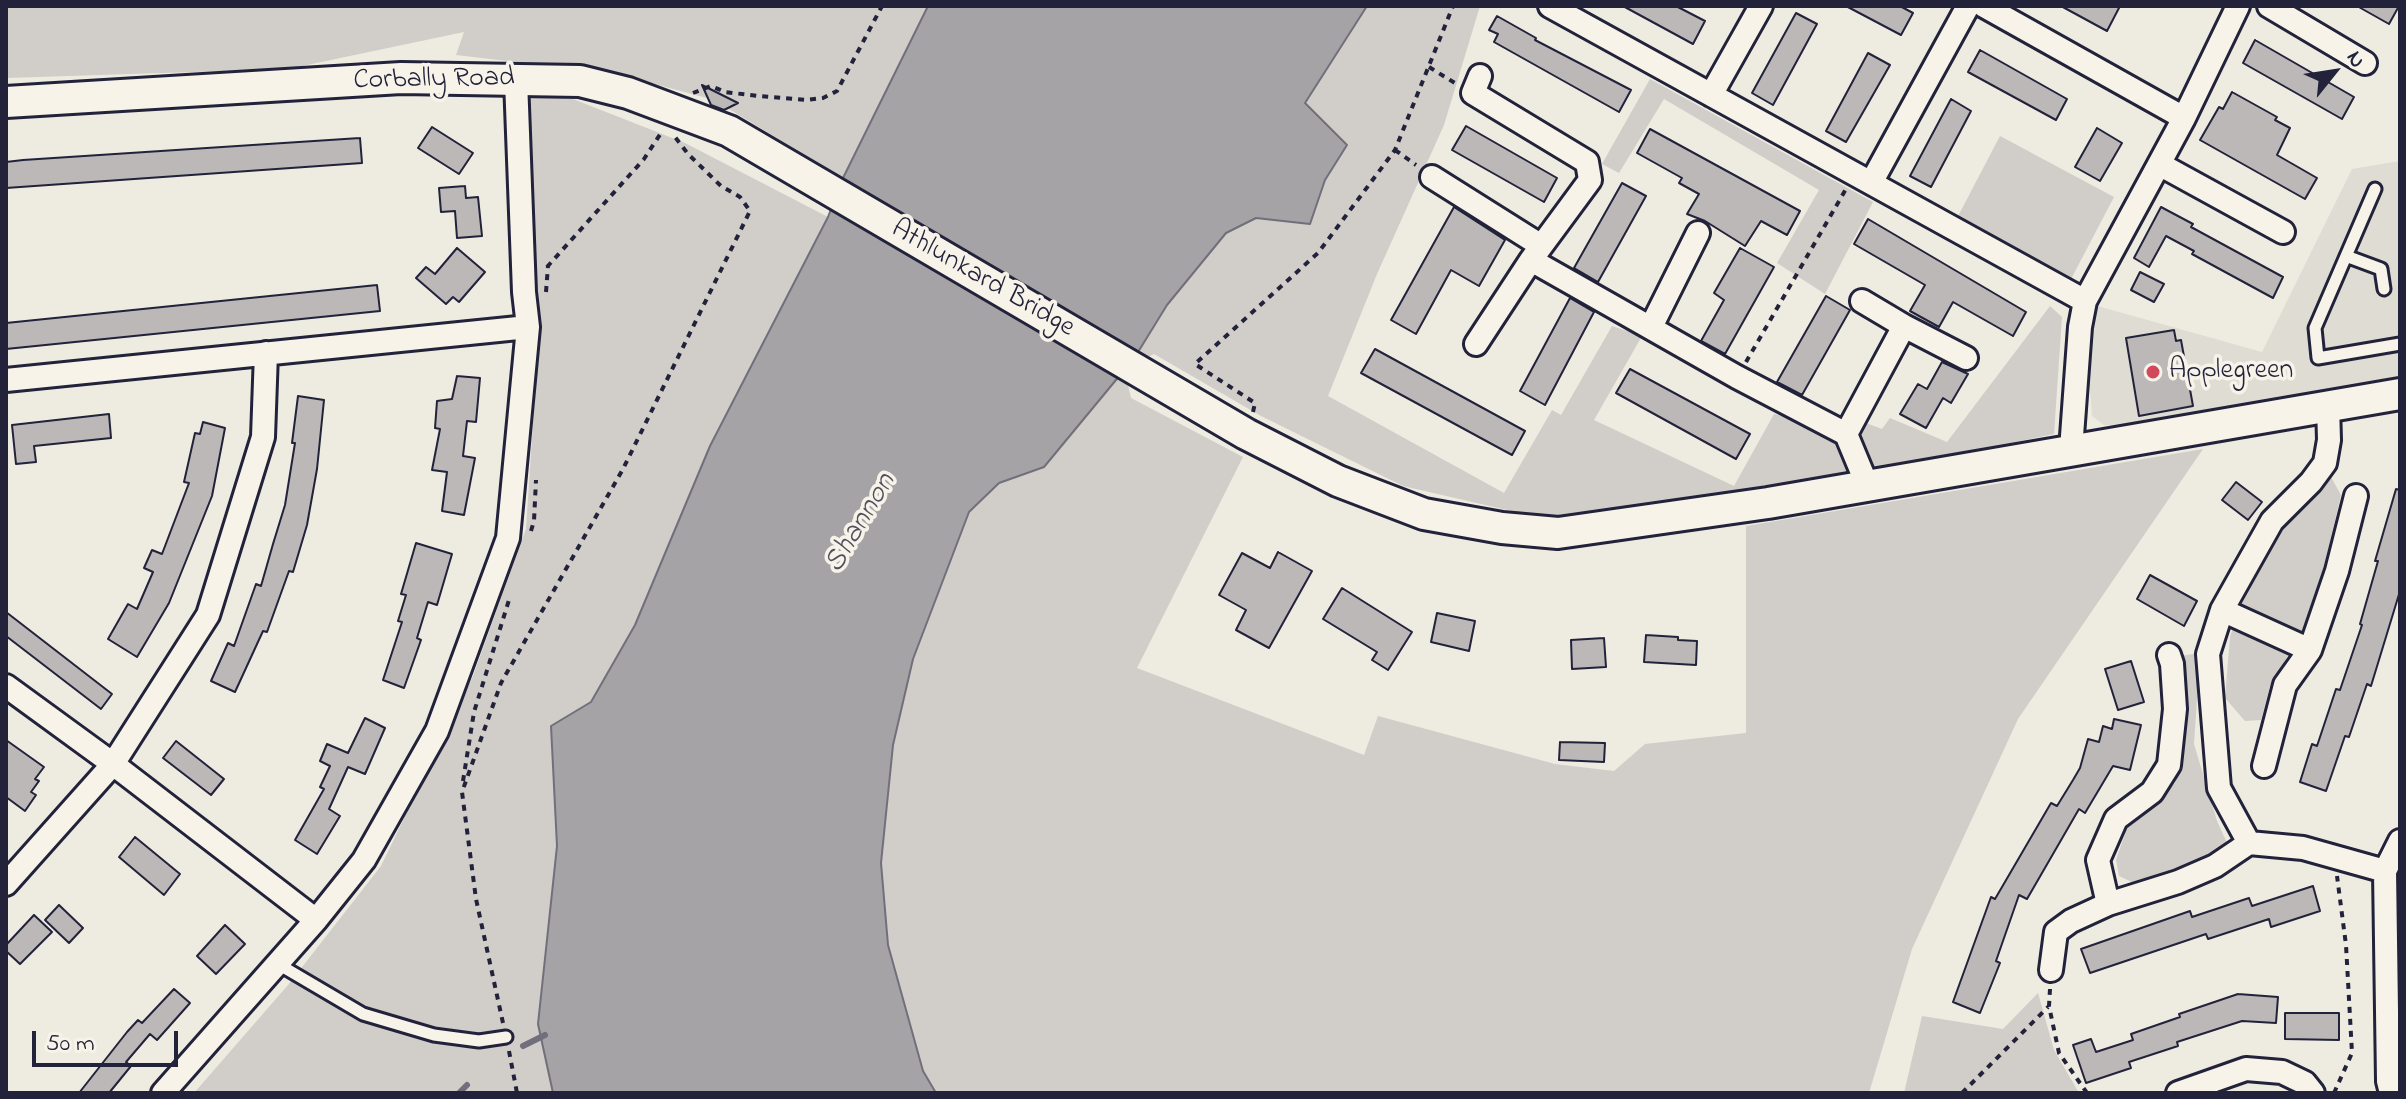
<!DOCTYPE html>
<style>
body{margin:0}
#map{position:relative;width:2406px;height:1099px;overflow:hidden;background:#eeebe1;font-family:"Indie Flower",sans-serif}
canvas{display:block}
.frame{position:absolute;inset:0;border:8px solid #22223b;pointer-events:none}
.north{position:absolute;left:2294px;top:32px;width:80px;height:80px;-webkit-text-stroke:6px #f7f3e8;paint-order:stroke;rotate:60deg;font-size:22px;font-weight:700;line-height:32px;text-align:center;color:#22223b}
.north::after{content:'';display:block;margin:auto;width:28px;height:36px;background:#22223b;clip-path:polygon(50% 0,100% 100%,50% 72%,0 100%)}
.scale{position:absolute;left:32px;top:1031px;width:146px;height:36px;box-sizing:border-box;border:4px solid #22223b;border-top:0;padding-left:10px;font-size:24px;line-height:28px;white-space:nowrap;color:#22223b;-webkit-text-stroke:6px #f7f3e8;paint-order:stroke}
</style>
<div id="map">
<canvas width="2406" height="1099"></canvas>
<div class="frame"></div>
<div class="north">N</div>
<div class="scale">50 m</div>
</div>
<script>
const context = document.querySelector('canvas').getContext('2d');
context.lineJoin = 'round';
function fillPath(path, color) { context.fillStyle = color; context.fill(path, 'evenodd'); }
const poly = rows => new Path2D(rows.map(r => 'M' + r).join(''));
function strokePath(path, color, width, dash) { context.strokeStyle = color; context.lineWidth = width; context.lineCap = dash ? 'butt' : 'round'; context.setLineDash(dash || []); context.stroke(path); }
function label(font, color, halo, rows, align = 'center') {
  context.font = font + ' "Indie Flower",sans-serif'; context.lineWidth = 7; context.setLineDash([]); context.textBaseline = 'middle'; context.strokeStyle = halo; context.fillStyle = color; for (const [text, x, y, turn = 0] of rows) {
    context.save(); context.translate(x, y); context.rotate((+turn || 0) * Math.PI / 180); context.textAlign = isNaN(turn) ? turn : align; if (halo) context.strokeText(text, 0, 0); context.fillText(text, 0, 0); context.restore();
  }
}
const built = poly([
 [2400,161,2400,376,2126,425,2104,425,2092,416,2088,362,2094,305,2262,352,2352,169]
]);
const green = poly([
 [6,6,928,6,843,178,714,100,618,74,456,55,464,32,288,69,6,78],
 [1367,6,1480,6,1444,125,1377,274,1328,396,1504,493,1552,410,1561,415,1612,326,1642,336,1594,420,1734,486,1774,414,1850,431,1858,420,1882,429,1890,418,1947,442,2050,306,2062,317,2054,434,1873,472,1546,519,1403,486,1261,416,1154,354,1144,359,1135,357,1167,305,1227,232,1256,218,1310,224,1325,180,1346,145,1305,103],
 [1650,79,1873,202,1825,294,1777,263,1819,190,1664,99,1619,173,1602,164],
 [529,96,573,99,685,143,828,217,710,446,635,625,591,702,551,726,557,846,538,1024,553,1093,194,1093,288,985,381,866,473,676,526,529,539,331],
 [2000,136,2114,197,2070,281,1956,220],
 [1117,378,1128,385,1131,398,1243,457,1137,668,1364,755,1378,716,1555,764,1614,771,1645,744,1746,733,1746,526,2203,449,2018,719,1912,949,1869,1093,936,1093,923,1071,888,945,881,863,893,745,913,660,969,512,999,483,1070,436],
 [2331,477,2341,495,2313,613,2270,686,2261,720,2245,721,2225,698,2230,637,2243,597,2274,537,2321,481],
 [2200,653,2194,744,2217,821,2228,845,2219,853,2134,883,2119,876,2116,860,2127,828,2175,783,2185,741,2179,656],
 [2038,993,2054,1050,2079,1093,1904,1093,1922,1016,2003,1029]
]);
const water = poly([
 [928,6,1367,6,1305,103,1347,145,1325,180,1310,224,1256,218,1226,233,1167,305,1135,357,1044,467,999,483,969,512,913,659,893,745,881,863,888,945,923,1071,936,1093,553,1093,538,1024,557,846,551,726,591,702,635,625,710,446,828,217,843,178,928,6]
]);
const stream = poly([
 [523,1046,545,1035],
 [459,1093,467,1085]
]);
const building = poly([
 [1623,6,1676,6,1705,21,1693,44,1623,6],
 [1846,6,1900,6,1913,13,1901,35,1846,6],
 [2061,6,2120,6,2107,31,2061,6],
 [2357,6,2399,6,2389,24,2357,6],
 [1796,13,1817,24,1773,105,1752,93,1796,13],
 [1497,16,1536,38,1535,40,1631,90,1619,112,1494,42,1498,34,1489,30,1497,16],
 [2255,40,2354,97,2342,119,2243,63,2255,40],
 [1980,50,2067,99,2056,120,1968,72,1980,50],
 [1868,53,1890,65,1846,142,1826,131,1868,53],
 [702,85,738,103,724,110,711,105,702,85],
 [2232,92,2277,117,2275,120,2290,128,2277,155,2317,178,2305,199,2200,140,2219,107,2223,109,2232,92],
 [1951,99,1971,111,1931,187,1910,176,1951,99],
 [1466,126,1557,178,1544,202,1452,150,1466,126],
 [432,127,473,153,459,174,418,148,432,127],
 [2097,128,2122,143,2100,181,2075,167,2097,128],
 [1650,129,1800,211,1787,235,1761,221,1745,246,1705,221,1687,214,1699,194,1679,183,1682,178,1637,153,1650,129],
 [360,138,362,163,6,188,6,162,23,160,360,138],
 [1622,183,1646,196,1598,282,1574,268,1622,183],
 [465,186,466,198,478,197,482,236,457,238,455,211,441,212,439,188,465,186],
 [1454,207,1505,240,1479,286,1451,270,1416,334,1391,320,1454,207],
 [2161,207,2193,224,2191,227,2283,277,2273,298,2192,254,2194,251,2166,236,2149,267,2134,258,2161,207],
 [1868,219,2026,312,2013,336,1953,302,1939,327,1910,311,1925,285,1854,244,1868,219],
 [457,248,485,272,459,302,453,297,446,304,416,278,426,267,435,274,457,248],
 [1740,248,1774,267,1725,354,1701,341,1724,300,1714,293,1740,248],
 [2140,272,2164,284,2154,302,2131,290,2140,272],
 [377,285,380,311,6,349,6,323,377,285],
 [1826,296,1850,310,1802,395,1777,382,1826,296],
 [1570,298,1594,312,1545,405,1520,391,1570,298],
 [2174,330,2176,341,2181,340,2193,406,2139,416,2126,338,2174,330],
 [1375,349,1525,431,1512,455,1361,373,1375,349],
 [1942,362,1968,374,1951,403,1943,398,1926,428,1900,414,1918,384,1927,389,1942,362],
 [1630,369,1750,434,1736,459,1616,393,1630,369],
 [457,376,480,378,476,422,467,421,463,456,475,458,464,515,442,511,447,472,432,470,440,429,435,428,437,401,452,399,457,376],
 [298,396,324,400,317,469,307,525,293,572,289,571,267,632,263,631,235,692,211,681,228,643,234,646,256,584,261,586,273,544,285,505,295,443,292,443,298,396],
 [109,414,111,438,34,446,36,462,16,464,12,425,109,414],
 [203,422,225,428,212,496,169,603,137,657,108,639,128,604,137,609,153,572,144,568,152,550,162,554,189,483,184,482,195,433,200,434,203,422],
 [2236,482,2262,502,2248,520,2222,500,2236,482],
 [2396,489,2400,490,2400,591,2371,686,2367,684,2349,737,2345,736,2326,791,2300,782,2312,744,2317,746,2336,689,2340,690,2362,625,2360,624,2378,561,2375,561,2396,489],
 [416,543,452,554,437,605,428,602,417,638,421,640,404,688,383,680,402,622,398,621,406,595,401,594,416,543],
 [1278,552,1312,571,1269,648,1236,630,1246,610,1219,595,1242,553,1270,568,1278,552],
 [2150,575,2197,601,2184,626,2137,599,2150,575],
 [1342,588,1412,632,1388,670,1372,660,1377,652,1323,619,1342,588],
 [6,612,112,694,101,709,6,636,6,612],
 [1437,613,1475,621,1469,651,1431,642,1437,613],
 [1646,635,1678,637,1678,640,1697,641,1696,665,1644,662,1646,635],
 [1604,638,1606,667,1572,669,1571,640,1604,638],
 [2131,661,2144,702,2118,710,2105,669,2131,661],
 [365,718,385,728,365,774,348,767,329,809,340,816,317,854,295,840,324,789,320,787,330,766,320,761,327,744,348,753,365,718],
 [2114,719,2141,725,2130,770,2113,766,2085,813,2079,809,2027,899,2019,895,1996,961,2000,963,1980,1013,1953,1002,1991,897,1995,899,2051,803,2057,806,2073,780,2080,768,2088,739,2099,742,2103,726,2112,729,2114,719],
 [6,740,44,767,35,779,39,781,31,792,36,795,25,811,6,797,6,740],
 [176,741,224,779,211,795,163,758,176,741],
 [1560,742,1605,743,1604,762,1559,760,1560,742],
 [135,837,180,874,164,895,119,857,135,837],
 [2313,886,2320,911,2271,927,2269,919,2208,939,2206,934,2090,973,2081,949,2190,911,2192,917,2249,898,2252,906,2313,886],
 [59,905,83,928,69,943,45,920,59,905],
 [34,915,52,932,20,964,6,951,6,945,34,915],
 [225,925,245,944,216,974,197,956,225,925],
 [174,989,190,1003,157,1040,150,1034,126,1062,131,1066,109,1093,79,1093,127,1032,138,1020,142,1023,174,989],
 [2238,994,2278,997,2276,1023,2242,1021,2177,1042,2178,1046,2129,1062,2131,1068,2086,1083,2073,1045,2091,1039,2096,1052,2133,1040,2131,1034,2180,1017,2179,1014,2238,994],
 [2285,1013,2339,1013,2339,1040,2285,1039,2285,1013]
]);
const path = poly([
 [1429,67,1458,85],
 [693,93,711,86,725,92,758,96,806,100,823,98,837,91,882,6],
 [1395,150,1416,165],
 [547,267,644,159,663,130],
 [546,292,548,266],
 [1746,362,1846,189],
 [1253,412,1255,403,1195,364,1318,253,1395,150,1453,6],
 [531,531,534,521,536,480],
 [463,781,474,712,509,600],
 [2050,989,2049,1006,2059,1053,2087,1093],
 [503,1023,476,899,462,792,501,683,623,469,750,211,740,197,721,186,688,154,675,137],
 [509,1051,517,1093],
 [1962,1093,2048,1007],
 [2334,1093,2352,1053,2346,945,2337,876]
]);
const service = poly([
 [2375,189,2315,328,2318,358,2400,344],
 [2346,256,2381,269,2384,289],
 [278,964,363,1014,434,1035,479,1041,506,1037]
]);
const minor = poly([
 [1550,6,2085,301],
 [1984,6,2184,118],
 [2269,6,2365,63],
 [1480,76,1473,93,1587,162,1590,180,1531,260],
 [1711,95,1761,6],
 [2159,164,2283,232],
 [1432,177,1540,245],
 [1871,183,1968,6],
 [1862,301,1904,326],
 [1651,327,1698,233],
 [1476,344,1531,260,1737,377,1846,434,1868,487],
 [6,380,528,327],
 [2328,405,2329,440,2325,463,2311,482,2272,521,2222,610,2208,654,2219,788,2249,843,2303,848,2385,871],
 [1846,434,1904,326,1966,358],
 [2075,451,2072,436,2080,327,2085,301,2184,118,2238,6],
 [2222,610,2310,650,2337,571,2356,496],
 [2169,655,2172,664,2175,709,2169,765,2152,792,2116,819,2098,860,2108,904,2178,882,2215,866,2249,843],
 [6,686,113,764,316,920],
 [2264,766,2285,685,2310,650],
 [6,884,113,764,208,615,263,437,266,353],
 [2051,970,2056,932,2071,921,2108,904],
 [163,1093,316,920,364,860,437,731,508,538,528,327,524,292,516,80],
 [2178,1093,2246,1069,2282,1072,2305,1083,2313,1093],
 [2391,1093,2388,1081,2385,871,2400,841]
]);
const secondary = poly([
 [6,102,401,78,580,81,628,93,729,131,1246,434,1338,481,1424,514,1502,528,1558,533,1768,503,2400,394]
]);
const markers = [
 [2153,372,8,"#d1495b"]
];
const streetNames = [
 ["Corbally Road",434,81,-1],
 ["Athlunkard Bridge",982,280,30]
];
const poiNames = [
 ["Applegreen",2169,372]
];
const waterNames = [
 ["Shannon",862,524,-59]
];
fillPath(built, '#dfdcd4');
fillPath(green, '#d1cdc9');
fillPath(water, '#a6a3a6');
strokePath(water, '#716f7b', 2);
strokePath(stream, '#716f7b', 6);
fillPath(building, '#bbb8b7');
strokePath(building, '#22223b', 2);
strokePath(service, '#22223b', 17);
strokePath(minor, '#22223b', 28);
strokePath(secondary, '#22223b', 36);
strokePath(path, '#22223b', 4, [6, 6]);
strokePath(service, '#f7f3e8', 11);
strokePath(minor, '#f7f3e8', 22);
strokePath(secondary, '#f7f3e8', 30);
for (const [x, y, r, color] of markers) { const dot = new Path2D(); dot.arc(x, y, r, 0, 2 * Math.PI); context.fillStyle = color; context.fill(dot); strokePath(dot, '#f7f3e8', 3); }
label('28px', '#22223b', '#f7f3e8', streetNames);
label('28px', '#22223b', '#f7f3e8', poiNames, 'left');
label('italic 30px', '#504f60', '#f7f3e8', waterNames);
</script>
